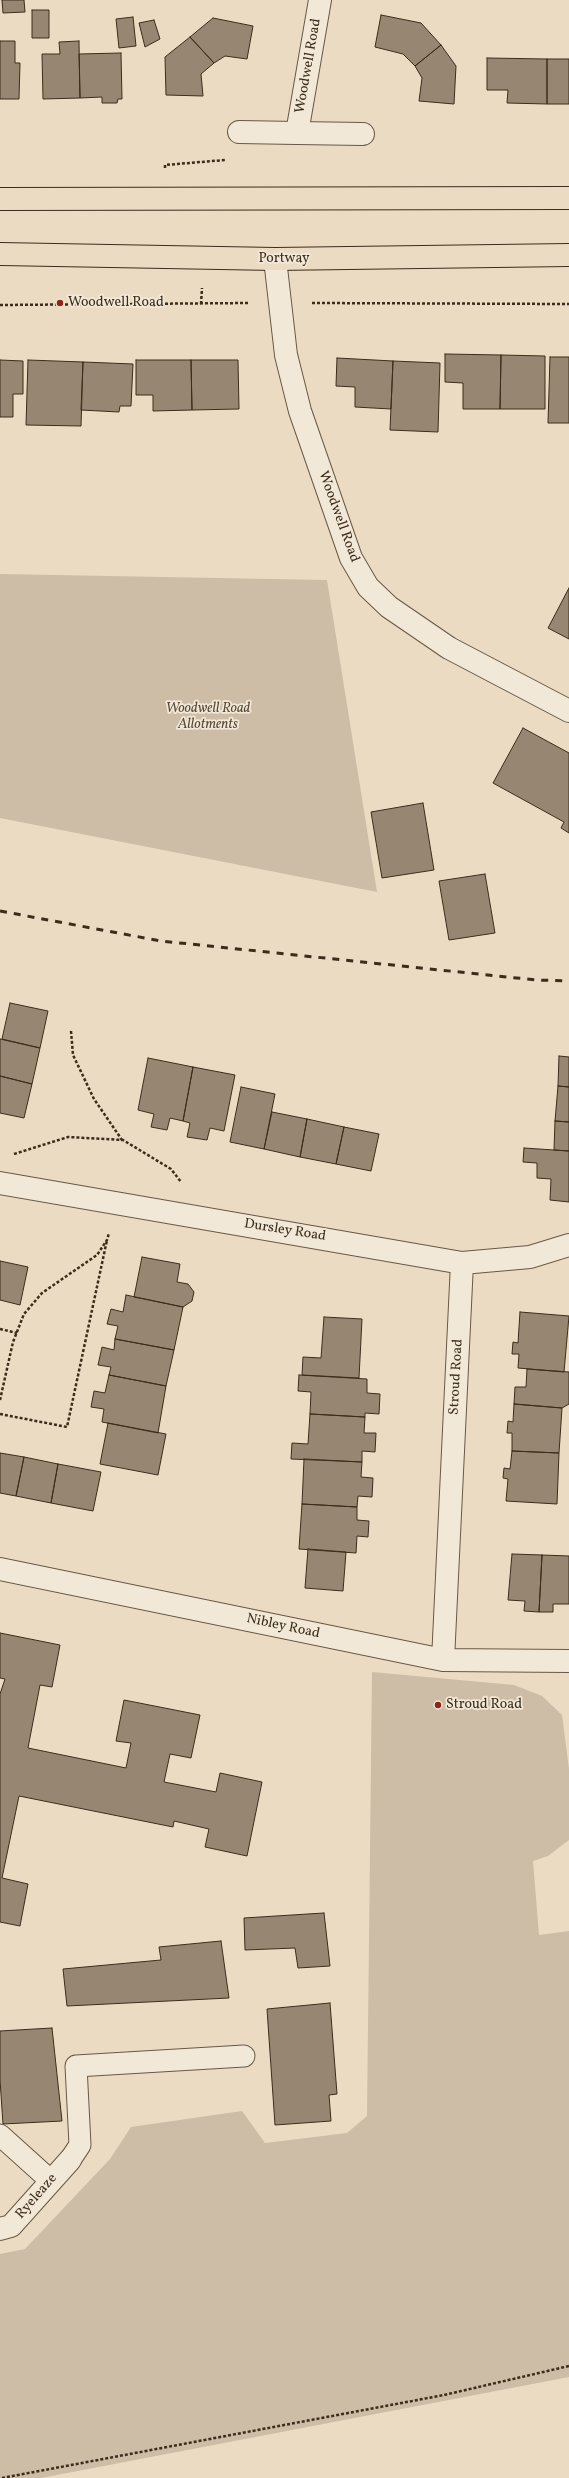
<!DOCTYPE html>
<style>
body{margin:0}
canvas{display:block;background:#ebdbc2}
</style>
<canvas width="569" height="2478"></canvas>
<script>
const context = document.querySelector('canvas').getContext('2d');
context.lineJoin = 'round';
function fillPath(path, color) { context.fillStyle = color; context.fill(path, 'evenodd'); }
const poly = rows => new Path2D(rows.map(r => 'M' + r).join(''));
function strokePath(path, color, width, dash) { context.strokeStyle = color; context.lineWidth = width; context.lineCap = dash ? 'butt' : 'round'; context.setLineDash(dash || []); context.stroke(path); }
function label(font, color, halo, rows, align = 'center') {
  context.font = font + ' Vollkorn,serif'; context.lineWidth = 3.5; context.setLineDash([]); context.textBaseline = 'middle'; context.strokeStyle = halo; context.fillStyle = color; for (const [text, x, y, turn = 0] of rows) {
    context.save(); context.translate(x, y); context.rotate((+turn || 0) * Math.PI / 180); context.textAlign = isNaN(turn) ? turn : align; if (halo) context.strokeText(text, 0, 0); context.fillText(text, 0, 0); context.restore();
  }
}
const green = poly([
 [0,574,327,580,377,892,0,818],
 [372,1672,514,1685,542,1696,562,1715,569,1769,569,1840,548,1856,533,1861,539,1935,569,1931,569,2377,41,2478,0,2478,0,2254,25,2249,110,2159,131,2127,242,2111,265,2143,347,2133,367,2116]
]);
const building = poly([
 [2,0,24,0,25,12,3,13,2,0],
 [32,10,49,10,49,38,32,38,32,10],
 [381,15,421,23,441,45,415,66,403,54,375,47,381,15],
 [133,17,136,46,119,48,116,19,133,17],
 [213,18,253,26,247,59,225,56,214,63,190,37,213,18],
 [154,20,160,39,145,47,139,23,154,20],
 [190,37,214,63,201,74,203,96,166,95,165,57,190,37],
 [0,41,15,41,15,63,20,63,19,99,0,99,0,41],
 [79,41,80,98,43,99,42,54,60,54,59,42,79,41],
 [441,45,456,66,454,104,419,101,422,78,415,66,441,45],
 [121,53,122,99,118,99,117,103,102,103,102,97,80,98,79,54,121,53],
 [487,58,547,59,547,104,507,103,508,90,487,90,487,58],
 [547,59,569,59,569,104,547,104,547,59],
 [445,354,501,355,500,409,463,409,463,383,445,382,445,354],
 [501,355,545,356,545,409,500,409,501,355],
 [550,357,569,357,569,423,548,423,550,357],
 [337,358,393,361,391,409,355,407,355,387,336,386,337,358],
 [0,360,23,361,23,394,13,394,13,417,0,417,0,360],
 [28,360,83,362,81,426,26,425,28,360],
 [136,360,191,360,192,410,153,411,153,395,136,395,136,360],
 [191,360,238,360,239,409,192,410,191,360],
 [393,361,440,363,438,432,390,430,393,361],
 [83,362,133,364,131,406,120,406,119,412,81,410,83,362],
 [569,588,569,639,548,628,569,588],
 [523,728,569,753,569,833,561,828,564,822,493,783,523,728],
 [423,803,434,870,382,878,371,812,423,803],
 [485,874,495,933,449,940,439,881,485,874],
 [10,1003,48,1011,40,1048,2,1039,10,1003],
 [0,1039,40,1048,32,1084,0,1076,0,1039],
 [559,1056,569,1057,569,1087,558,1086,559,1056],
 [148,1058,193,1067,183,1121,170,1118,167,1130,151,1127,154,1114,138,1110,148,1058],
 [193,1067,235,1075,224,1131,210,1128,207,1140,187,1137,190,1123,183,1121,193,1067],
 [0,1076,32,1084,24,1118,0,1113,0,1076],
 [558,1086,569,1087,569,1122,555,1121,558,1086],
 [241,1087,275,1094,264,1149,230,1142,241,1087],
 [272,1112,307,1119,300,1157,264,1149,272,1112],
 [307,1119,344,1127,336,1164,300,1157,307,1119],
 [555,1121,569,1122,569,1151,554,1150,555,1121],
 [344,1127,379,1134,371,1171,336,1164,344,1127],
 [524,1148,569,1151,569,1202,550,1200,551,1179,537,1178,537,1163,523,1162,524,1148],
 [142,1257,180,1264,177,1282,188,1284,194,1292,192,1301,183,1307,134,1297,142,1257],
 [0,1261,28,1267,20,1305,0,1300,0,1261],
 [126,1295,183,1307,174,1350,115,1339,118,1326,107,1324,111,1309,123,1312,126,1295],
 [520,1312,569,1316,564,1372,518,1368,519,1354,512,1354,513,1342,518,1343,520,1312],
 [324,1317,362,1319,359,1378,302,1375,303,1357,321,1358,324,1317],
 [115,1339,174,1350,166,1386,109,1375,111,1367,98,1365,102,1347,114,1350,115,1339],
 [527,1369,569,1372,569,1404,562,1408,514,1404,515,1387,526,1387,527,1369],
 [109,1375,166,1386,158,1433,102,1422,104,1409,91,1407,94,1391,105,1393,109,1375],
 [299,1375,367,1379,367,1393,380,1394,379,1414,365,1413,365,1417,310,1414,311,1392,298,1391,299,1375],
 [514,1404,562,1408,559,1453,512,1451,512,1433,507,1433,508,1421,513,1422,514,1404],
 [310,1414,365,1417,364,1433,376,1433,375,1452,362,1451,362,1462,291,1459,292,1443,308,1444,310,1414],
 [108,1423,166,1434,158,1475,100,1464,108,1423],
 [512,1451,559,1453,557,1504,506,1501,508,1479,503,1478,504,1468,510,1469,512,1451],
 [0,1453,24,1457,16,1496,0,1493,0,1453],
 [24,1457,58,1464,51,1503,16,1496,24,1457],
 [304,1459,362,1462,361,1477,373,1478,372,1497,358,1496,357,1507,302,1504,304,1459],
 [58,1464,101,1472,93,1511,51,1503,58,1464],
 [302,1504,357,1507,357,1520,369,1521,368,1537,357,1536,356,1553,299,1549,302,1504],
 [308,1549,346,1552,343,1591,305,1588,308,1549],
 [512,1554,542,1555,539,1612,524,1611,525,1601,508,1600,512,1554],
 [542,1555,569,1556,569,1604,553,1604,553,1612,539,1612,542,1555],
 [0,1633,60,1645,52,1687,40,1685,28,1748,126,1768,131,1743,116,1741,124,1700,200,1715,191,1758,170,1754,164,1782,216,1792,220,1773,262,1782,247,1856,205,1847,209,1829,174,1821,173,1827,19,1796,2,1878,28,1884,20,1926,0,1922,0,1694,5,1679,0,1678,0,1633],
 [324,1913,330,1966,298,1968,295,1948,245,1950,244,1918,324,1913],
 [221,1941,229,1998,67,2006,63,1969,161,1960,159,1947,221,1941],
 [330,2003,337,2094,329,2095,331,2121,275,2125,267,2009,330,2003],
 [52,2028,62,2121,3,2124,0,2080,0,2031,52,2028]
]);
const path = poly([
 [165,168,165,165,225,160],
 [312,303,569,304],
 [201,304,202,288],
 [0,305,249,303],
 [71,1031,73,1055,94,1099,122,1140],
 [14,1154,68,1137,123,1140,171,1169,181,1182],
 [0,1329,17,1333],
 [0,1400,13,1342,24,1314,42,1293,97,1255,107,1240,109,1233],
 [0,1414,67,1427,107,1240],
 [2,2478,444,2395,569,2366]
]);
const lane = poly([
 [0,2135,51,2181],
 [70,2160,80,2145,76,2066,244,2056]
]);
const street = poly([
 [239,132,297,133,320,0],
 [297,133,363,134],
 [275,259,286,355,300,411,351,558,368,587,389,607,449,648,569,711],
 [0,1183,462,1263,530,1257,569,1245],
 [0,1569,443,1660,569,1661],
 [443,1660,462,1263],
 [0,2229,11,2226,70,2160]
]);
const highway = poly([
 [0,199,569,198],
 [0,254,275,259,569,255]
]);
const rail = poly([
 [0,911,161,941,536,980,569,981]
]);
const markers = [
 [60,303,4,"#8f2418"],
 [438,1705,4,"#8f2418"]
];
const streetNames = [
 ["Woodwell Road",309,66,-80],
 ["Portway",284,259],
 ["Woodwell Road",338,517,70],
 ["Dursley Road",285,1231,9],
 ["Stroud Road",457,1377,-87],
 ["Nibley Road",283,1627,12],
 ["Ryeleaze",37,2197,-49]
];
const poiNames = [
 ["Woodwell Road",68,303],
 ["Stroud Road",446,1705]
];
const parkNames = [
 ["Woodwell Road",208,709],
 ["Allotments",208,725]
];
fillPath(green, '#cdbda6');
fillPath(building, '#978772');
strokePath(building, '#3c2c1b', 1);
strokePath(lane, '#685845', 23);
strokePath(street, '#685845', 24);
strokePath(highway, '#3c2c1b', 24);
strokePath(path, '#3c2c1b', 2.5, [3, 2]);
strokePath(lane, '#f2e8d7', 21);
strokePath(street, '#f2e8d7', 22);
strokePath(highway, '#ebdbc2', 22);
strokePath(rail, '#3c2c1b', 3, [7, 7]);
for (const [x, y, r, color] of markers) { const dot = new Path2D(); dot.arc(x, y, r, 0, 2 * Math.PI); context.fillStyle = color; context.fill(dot); strokePath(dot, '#f2e8d7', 1.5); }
label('14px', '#3c2c1b', '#f2e8d7', streetNames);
label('14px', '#3c2c1b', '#f2e8d7', poiNames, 'left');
label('italic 14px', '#594937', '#f2e8d7', parkNames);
</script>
